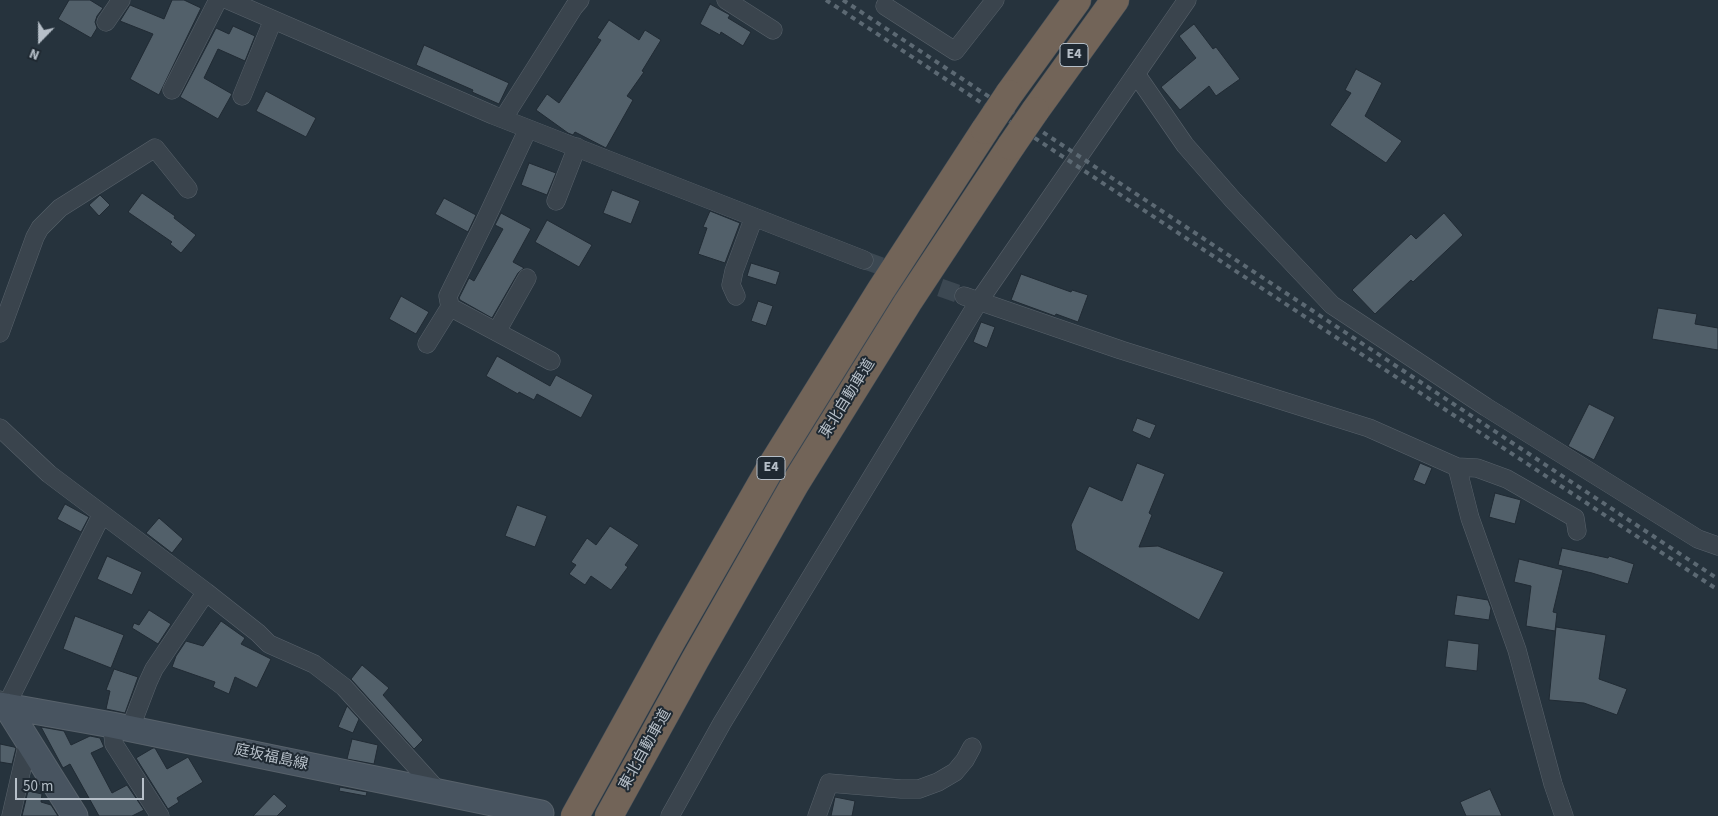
<!DOCTYPE html>
<meta charset="utf-8">
<style>
body{margin:0}
#map{position:relative;width:1718px;height:816px;overflow:hidden;background:#26333d;font-family:"Source Sans 3",sans-serif}
canvas{display:block}
.north{position:absolute;left:15px;top:15px;width:50px;height:50px;-webkit-text-stroke:4px #1f2932;paint-order:stroke;rotate:202deg;font-size:14px;font-weight:700;line-height:20px;text-align:center;color:#b6bfc8}
.north::after{content:'';display:block;margin:auto;width:18px;height:22px;background:#b6bfc8;clip-path:polygon(50% 0,100% 100%,50% 72%,0 100%)}
.scale{position:absolute;left:15px;top:778px;width:129px;height:22px;box-sizing:border-box;border:2px solid #b6bfc8;border-top:0;padding-left:6px;font-size:15px;line-height:18px;white-space:nowrap;color:#b6bfc8;-webkit-text-stroke:4px #1f2932;paint-order:stroke}
</style>
<div id="map">
<canvas width="1718" height="816"></canvas>
<div class="north">N</div>
<div class="scale">50 m</div>
</div>
<script>
const context = document.querySelector('canvas').getContext('2d');
context.lineJoin = 'round';
function fillPath(path, color) { context.fillStyle = color; context.fill(path, 'evenodd'); }
const poly = rows => new Path2D(rows.map(r => 'M' + r).join(''));
function strokePath(path, color, width, dash) { context.strokeStyle = color; context.lineWidth = width; context.lineCap = dash ? 'butt' : 'round'; context.setLineDash(dash || []); context.stroke(path); }
function label(font, color, halo, rows, align = 'center') {
  context.font = font + ' "Source Sans 3","Noto Sans JP",sans-serif'; context.lineWidth = 4; context.setLineDash([]); context.textBaseline = 'middle'; context.strokeStyle = halo; context.fillStyle = color; for (const [text, x, y, turn = 0] of rows) {
    context.save(); context.translate(x, y); context.rotate((+turn || 0) * Math.PI / 180); context.textAlign = isNaN(turn) ? turn : align; if (halo) context.strokeText(text, 0, 0); context.fillText(text, 0, 0); context.restore();
  }
}
const building = poly([
 [69,0,90,0,103,8,97,16,95,22,97,28,91,38,58,19,69,0],
 [172,0,184,0,201,8,159,95,130,79,153,34,120,21,130,5,164,19,172,0],
 [710,4,730,15,728,18,751,32,743,46,721,32,720,35,700,24,710,4],
 [609,20,639,40,645,30,661,40,642,71,644,72,627,96,633,100,606,148,575,132,573,135,568,133,536,110,547,94,559,103,601,40,597,38,609,20],
 [1194,24,1213,49,1216,47,1240,79,1216,96,1209,86,1180,110,1161,87,1196,58,1179,36,1194,24],
 [233,26,255,36,245,61,218,49,204,78,232,94,218,119,180,97,216,28,229,34,233,26],
 [424,45,509,83,499,104,472,92,473,90,416,65,424,45],
 [1356,69,1382,83,1365,116,1402,141,1386,163,1330,125,1351,93,1345,90,1356,69],
 [266,91,316,118,306,137,256,111,266,91],
 [529,163,556,173,547,195,521,185,529,163],
 [612,190,640,201,631,224,603,213,612,190],
 [142,193,175,216,174,218,196,235,181,253,170,244,172,242,128,212,142,193],
 [100,195,110,205,99,216,89,205,100,195],
 [444,198,476,215,468,232,435,214,444,198],
 [710,211,740,223,725,263,698,254,707,228,703,227,710,211],
 [501,213,531,229,513,262,524,268,518,273,492,318,460,300,459,298,469,278,474,281,503,229,495,225,501,213],
 [1444,213,1463,235,1413,282,1411,280,1375,314,1352,290,1411,234,1416,239,1444,213],
 [547,220,592,245,579,267,535,242,547,220],
 [751,263,780,272,776,285,747,276,751,263],
 [1021,274,1071,292,1072,290,1088,295,1078,322,1056,314,1055,316,1011,300,1021,274],
 [401,296,429,312,416,334,389,319,401,296],
 [758,301,773,306,766,326,751,321,758,301],
 [1658,308,1697,314,1695,324,1718,328,1718,350,1652,339,1658,308],
 [981,322,995,327,987,348,973,342,981,322],
 [497,356,550,386,556,375,593,395,581,418,537,394,534,400,519,392,518,394,486,376,497,356],
 [1589,404,1615,417,1594,460,1568,446,1589,404],
 [1137,418,1156,425,1150,439,1132,431,1137,418],
 [1137,463,1165,474,1149,513,1152,515,1139,547,1158,546,1224,572,1199,620,1076,550,1071,525,1089,486,1122,501,1137,463],
 [1420,463,1432,468,1425,485,1413,480,1420,463],
 [1495,493,1521,500,1515,524,1489,517,1495,493],
 [65,504,89,517,81,532,57,519,65,504],
 [517,505,547,516,535,547,505,536,517,505],
 [159,518,183,539,172,553,146,533,159,518],
 [610,526,639,545,625,565,628,567,611,590,591,576,585,585,569,574,576,565,571,562,587,538,596,545,610,526],
 [1562,548,1608,558,1609,556,1634,564,1628,584,1592,573,1558,565,1562,548],
 [107,556,142,572,132,595,97,579,107,556],
 [1519,559,1563,570,1553,612,1557,613,1555,631,1526,626,1531,586,1514,582,1519,559],
 [1457,595,1488,600,1491,608,1489,620,1454,615,1457,595],
 [149,610,171,624,158,644,132,628,134,623,139,625,149,610],
 [75,616,124,635,111,668,63,649,75,616],
 [221,621,245,638,241,644,271,659,257,688,235,677,229,694,213,687,215,682,172,667,176,656,186,641,203,646,221,621],
 [1556,627,1606,635,1599,679,1627,689,1617,715,1584,703,1549,700,1556,627],
 [1448,640,1479,644,1477,671,1445,667,1448,640],
 [362,665,389,688,383,695,423,740,414,749,351,679,362,665],
 [114,669,138,677,125,713,106,709,110,691,106,690,114,669],
 [347,706,359,719,353,733,338,727,347,706],
 [41,727,64,731,71,745,90,736,100,738,104,747,91,753,112,793,127,785,144,810,132,816,99,816,70,764,63,768,41,727],
 [352,739,378,745,374,764,347,759,352,739],
 [0,744,14,747,16,748,12,764,0,762,0,744],
 [153,748,155,748,167,769,188,757,203,782,177,798,179,802,168,809,136,758,153,748],
 [340,787,367,792,366,796,339,791,340,787],
 [1490,789,1502,816,1466,816,1460,802,1490,789],
 [28,791,42,794,41,802,51,805,58,816,22,816,28,791],
 [274,794,287,806,277,816,253,816,274,794],
 [835,797,855,801,852,816,831,816,835,797]
]);
const streetTunnel = poly([
 [864,260,964,296]
]);
const street = poly([
 [228,0,493,115,864,260],
 [726,0,773,30],
 [885,6,955,51,995,0],
 [106,22,121,0],
 [1136,74,1185,145,1233,200,1332,305,1486,407,1698,539,1718,546],
 [172,90,218,0],
 [242,96,273,20],
 [503,119,574,7,580,0],
 [556,201,577,147],
 [736,296,731,285,734,271,754,217],
 [964,296,1121,350,1369,428,1457,467,1477,468,1507,479,1575,518,1577,531],
 [450,307,551,361],
 [497,331,527,278],
 [0,333,35,237,40,228,60,208,155,148,188,189],
 [427,344,450,307,448,296,484,223,528,129],
 [0,428,49,474,206,592,258,633,269,644,314,664,344,687,440,793],
 [1457,467,1470,518,1517,650,1553,784,1564,816],
 [0,700,6,706,102,514],
 [112,725,114,744,160,816],
 [130,729,148,682,154,669,206,592],
 [11,816,28,742],
 [670,816,722,723,979,301,1187,0],
 [817,816,829,783,901,789,919,789,938,782,955,772,965,760,972,747]
]);
const secondary = poly([
 [0,705,112,725,541,813],
 [6,706,75,816]
]);
const highway = poly([
 [1009,94,1077,0],
 [1035,111,1115,0],
 [575,816,671,642,771,467,881,290,985,130],
 [609,816,695,660,795,484,908,302,1011,146]
]);
const rail = poly([
 [826,0,1718,590],
 [843,0,1718,579]
]);
const highwayBridge = poly([
 [985,130,1009,94],
 [1011,146,1035,111]
]);
const shields = [
 [1074,55,28],
 [771,468,28]
];
const shieldNames = [
 ["E4",1074,55],
 ["E4",771,468]
];
const streetNames = [
 ["東北自動車道",848,399,-58],
 ["東北自動車道",646,750,-61],
 ["庭坂福島線",271,758,12]
];
fillPath(building, '#52606a');
strokePath(building, '#212b34', 1);
strokePath(streetTunnel, '#3c4852', 18, [18, 9]);
strokePath(street, '#58626b', 19);
strokePath(secondary, '#58626b', 27);
strokePath(highway, '#454f58', 29);
strokePath(street, '#3a444d', 18);
strokePath(secondary, '#485460', 25);
strokePath(highway, '#726458', 28);
strokePath(rail, '#5c6973', 4, [5, 5]);
strokePath(highwayBridge, '#454f58', 29, []);
strokePath(highwayBridge, '#726458', 28);
for (const [x, y, w] of shields) { const box = new Path2D(); box.roundRect(x - w / 2, y - 11.5, w, 23, 4); context.fillStyle = '#1f2932'; context.fill(box); strokePath(box, '#b6bfc8', 1); }
label('bold 14px', '#b6bfc8', null, shieldNames);
label('15px', '#b6bfc8', '#1f2932', streetNames);
</script>
